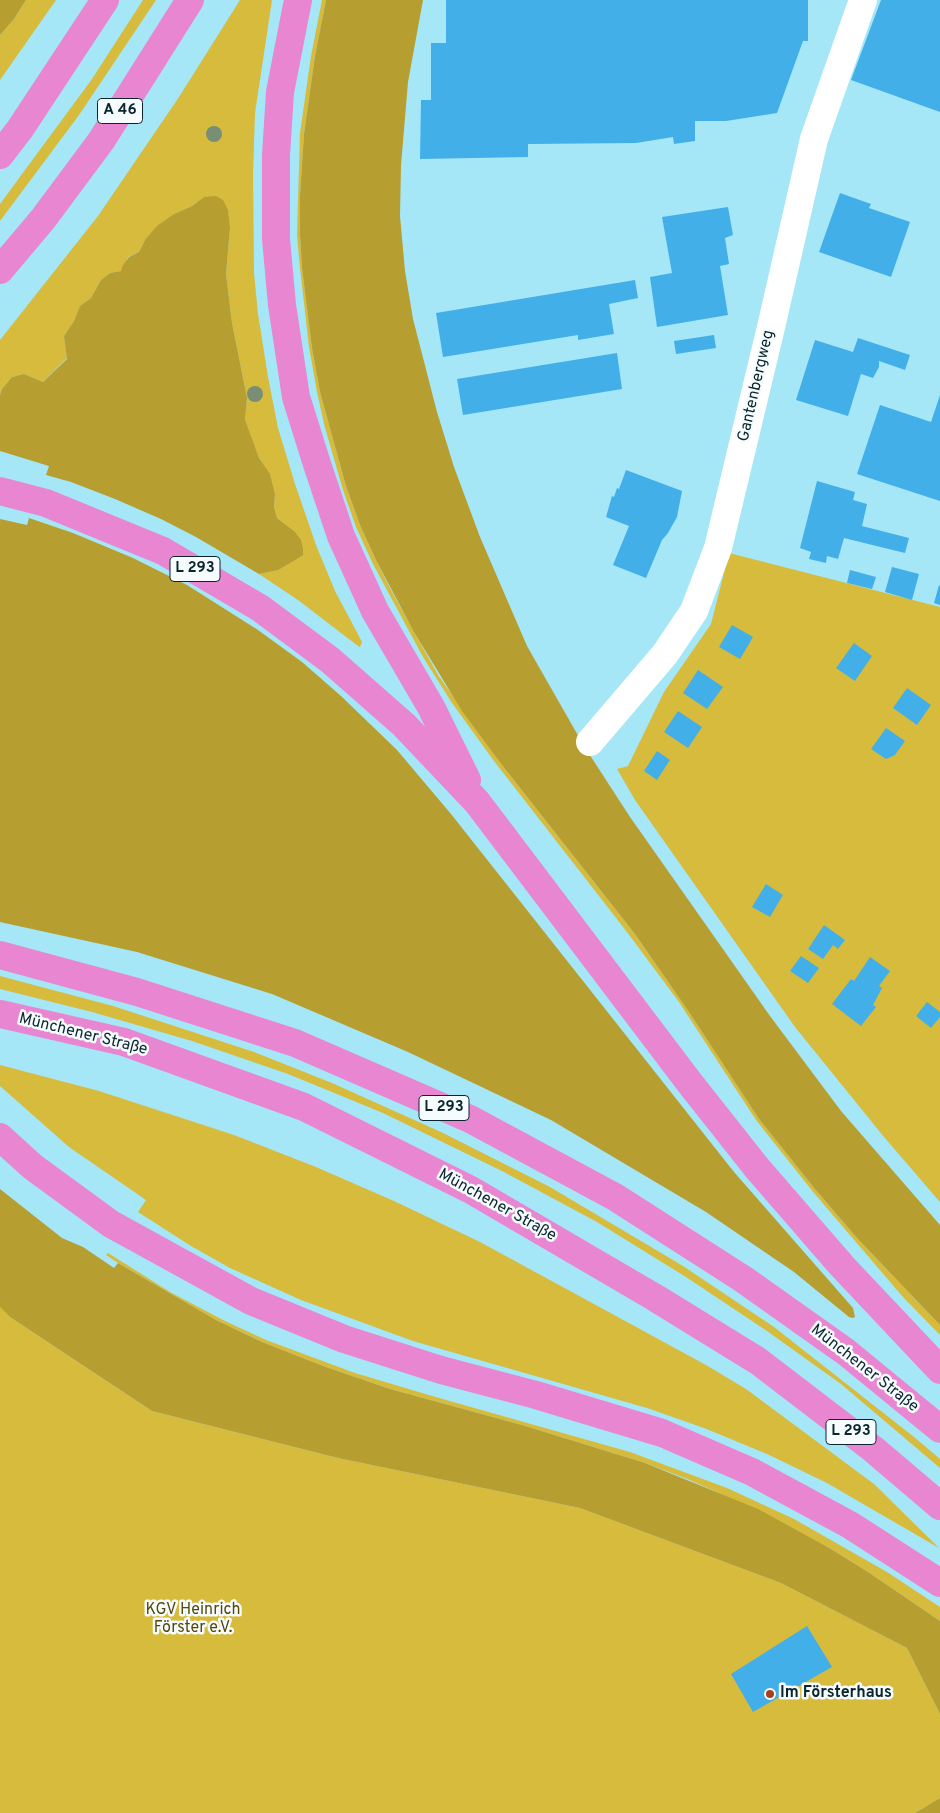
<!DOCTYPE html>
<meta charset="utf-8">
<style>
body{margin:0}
canvas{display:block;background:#a5e6f7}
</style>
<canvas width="940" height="1813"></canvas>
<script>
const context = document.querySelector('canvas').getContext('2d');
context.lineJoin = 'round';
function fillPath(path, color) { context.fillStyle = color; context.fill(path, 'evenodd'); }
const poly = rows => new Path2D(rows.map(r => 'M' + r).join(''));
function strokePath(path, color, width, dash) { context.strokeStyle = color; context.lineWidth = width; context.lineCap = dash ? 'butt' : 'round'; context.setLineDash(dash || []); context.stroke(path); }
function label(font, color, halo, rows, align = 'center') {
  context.font = font + ' Overpass,sans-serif'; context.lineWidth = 5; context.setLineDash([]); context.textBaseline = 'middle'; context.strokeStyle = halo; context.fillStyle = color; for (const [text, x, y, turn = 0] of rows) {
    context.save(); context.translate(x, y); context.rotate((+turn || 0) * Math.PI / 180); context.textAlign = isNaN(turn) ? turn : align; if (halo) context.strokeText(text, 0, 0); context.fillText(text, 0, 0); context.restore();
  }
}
const green = poly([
 [26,0,56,0,0,80,0,35,14,19],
 [143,0,156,0,79,115,0,221,0,204,92,79],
 [240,0,272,0,255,113,253,174,254,273,258,314,268,377,278,428,295,484,316,545,335,591,362,642,360,647,358,646,298,600,259,574,277,570,302,555,294,531,277,518,274,507,275,494,270,475,259,458,247,429,245,420,247,398,232,323,226,274,230,228,204,197,192,206,174,214,145,240,139,252,128,257,121,271,110,273,101,280,91,298,80,306,74,321,64,336,67,358,43,382,24,374,12,377,2,389,0,395,0,340,98,216,179,97],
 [322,0,326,0,315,56,304,134,300,195,300,235,302,268,312,348,320,392,346,486,360,525,376,560,391,590,438,675,502,765,635,934,691,1015,759,1119,815,1189,857,1238,940,1325,940,1335,903,1297,814,1193,756,1120,679,1002,627,932,494,761,452,703,423,657,373,564,356,527,343,490,324,424,317,392,309,347,300,268,297,235,300,133,311,56],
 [729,553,940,607,940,1202,884,1137,795,1027,635,800,617,769,628,766,664,692,711,624],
 [0,976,113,1006,254,1052,332,1083,441,1132,550,1187,683,1266,774,1327,914,1437,940,1459,940,1468,841,1384,767,1331,686,1277,597,1222,502,1171,383,1113,288,1074,192,1041,92,1012,0,989],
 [0,1065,99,1091,234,1135,316,1167,394,1201,480,1242,706,1365,746,1389,874,1484,939,1548,827,1483,767,1454,704,1428,647,1408,413,1341,301,1300,230,1268,191,1246,138,1212,146,1200,69,1147,0,1086],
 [108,1253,170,1292,225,1321,266,1340,355,1373,439,1398,630,1452,727,1488,794,1519,887,1572,940,1607,940,1621,868,1572,831,1549,719,1493,685,1478,645,1463,522,1425,390,1389,323,1366,262,1342,216,1320,118,1263,106,1255],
 [0,1307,10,1317,152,1411,338,1458,580,1508,781,1583,907,1648,940,1714,940,1798,915,1813,0,1813]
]);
const forest = poly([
 [0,0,26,0,14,19,0,35],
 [326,0,423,0,408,82,401,165,400,216,405,271,413,319,437,412,454,467,480,537,527,646,584,746,630,817,770,1016,841,1111,940,1225,940,1325,857,1238,815,1189,759,1119,691,1015,635,934,502,765,462,711,414,632,376,560,360,525,346,486,320,392,312,348,302,268,300,235,300,195,304,134,315,56],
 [216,196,223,200,228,210,230,228,226,274,232,323,247,398,245,420,259,458,270,474,275,494,274,507,277,518,294,531,301,540,303,549,303,555,292,562,278,570,259,574,196,537,161,519,115,499,71,482,46,475,49,466,0,451,0,395,2,389,12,377,24,374,43,382,67,359,64,336,74,321,80,306,91,298,101,280,110,273,121,271,123,265,129,257,139,252,145,240,157,226,174,214,192,206,204,197],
 [29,518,73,533,133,558,187,585,258,630,302,662,341,696,397,750,451,814,734,1172,853,1308,855,1317,853,1318,849,1317,794,1272,706,1212,551,1120,408,1052,272,994,137,952,0,922,0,519,27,525],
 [0,1189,62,1238,83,1247,114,1268,118,1263,216,1320,262,1342,323,1366,390,1389,522,1425,645,1463,758,1509,831,1549,868,1572,940,1621,940,1714,907,1648,781,1583,580,1508,338,1458,152,1411,10,1317,0,1307],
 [940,1798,940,1813,915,1813]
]);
const building = poly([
 [446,0,808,0,808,41,803,41,777,113,726,121,695,121,695,141,674,144,673,137,636,143,528,144,528,157,420,159,421,100,431,100,431,43,446,43],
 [881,0,940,0,940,112,851,80],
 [840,193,871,204,869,208,910,222,891,277,819,252],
 [728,207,733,235,725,238,729,264,720,266,728,315,657,327,650,277,672,273,662,217],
 [635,280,638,298,609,304,614,334,578,340,578,335,443,357,436,313],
 [714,335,716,348,676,354,674,341],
 [858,338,910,355,905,370,879,361,879,367,873,378,861,374,848,416,796,400,815,340,853,352],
 [617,353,622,389,463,415,457,379],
 [940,395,940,501,857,474,880,405,931,422],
 [626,470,682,491,677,517,668,533,662,540,646,578,613,565,629,526,606,517,612,496,614,497,617,488,619,489],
 [817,481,855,492,853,500,867,504,862,526,909,538,905,553,844,538,838,559,827,556,826,563,809,559,811,552,800,548],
 [892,567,919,574,912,600,885,592],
 [850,570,876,577,872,589,847,583],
 [939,585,940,586,940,605,934,603],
 [732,625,753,637,740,659,719,647],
 [854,643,872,656,855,681,836,668],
 [698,670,723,687,707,709,683,693],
 [907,688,931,705,917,725,893,708],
 [678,711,702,727,688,748,664,732],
 [886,728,905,741,895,755,886,759,871,749],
 [657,751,670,760,657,780,644,771],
 [766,884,783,895,770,917,752,907],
 [824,925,845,940,838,949,833,945,823,959,808,949],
 [801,956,819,968,808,983,790,971],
 [870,957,890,971,879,986,882,988,873,1005,876,1007,861,1026,832,1004,851,979,854,981],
 [927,1002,940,1012,940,1017,931,1028,916,1016],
 [807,1626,832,1667,753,1712,731,1674]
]);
const minor = poly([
 [590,742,665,654,694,611,718,548,772,323,814,139,863,0]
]);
const highway = poly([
 [298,0,280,92,276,155,276,239,282,305,296,397,316,461,341,536,375,611,431,707,467,780],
 [0,155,20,129,105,0],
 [0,270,43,219,101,141,190,0],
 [0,491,46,503,163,551,260,608,330,660,404,725,477,802,689,1082,757,1168,842,1266,940,1370],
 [0,955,137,992,295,1043,470,1119,615,1197,743,1279,846,1352,940,1429],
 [0,1014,124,1042,304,1107,471,1190,654,1297,758,1361,873,1449,940,1506],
 [0,1137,33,1167,111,1224,251,1301,344,1339,441,1370,536,1395,662,1433,752,1472,850,1525,940,1583]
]);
const trees = [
 [214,134],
 [255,394]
];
const markers = [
 [770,1694,5,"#a63e21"]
];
const shields = [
 [120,111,45],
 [195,569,50],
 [444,1108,50],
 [851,1432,50]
];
const shieldNames = [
 ["A 46",120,111],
 ["L 293",195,569],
 ["L 293",444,1108],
 ["L 293",851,1432]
];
const streetNames = [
 ["Gantenbergweg",757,386,-77],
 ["Münchener Straße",83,1035,14],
 ["Münchener Straße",497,1206,29],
 ["Münchener Straße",864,1369,38]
];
const parkNames = [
 ["KGV Heinrich",193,1611],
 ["Förster e.V.",193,1629]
];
const poiNames = [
 ["Im Försterhaus",780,1694]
];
fillPath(green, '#d7bb3d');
fillPath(forest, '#b79e30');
fillPath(building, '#43afe9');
strokePath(minor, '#fff', 28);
strokePath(highway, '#e986d2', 28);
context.fillStyle = '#788f75';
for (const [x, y] of trees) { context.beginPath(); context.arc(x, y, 8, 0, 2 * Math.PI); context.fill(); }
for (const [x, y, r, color] of markers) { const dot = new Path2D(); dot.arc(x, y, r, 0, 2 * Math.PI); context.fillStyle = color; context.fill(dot); strokePath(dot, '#f6fcfe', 2); }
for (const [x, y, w] of shields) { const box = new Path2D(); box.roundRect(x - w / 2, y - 12.5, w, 25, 4); context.fillStyle = '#f6fcfe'; context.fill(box); strokePath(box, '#0a262c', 1); }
label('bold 15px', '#0a262c', null, shieldNames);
label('16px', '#0a262c', '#f6fcfe', streetNames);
label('16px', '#53470b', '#f6fcfe', parkNames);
label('bold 16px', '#0a262c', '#f6fcfe', poiNames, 'left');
</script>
